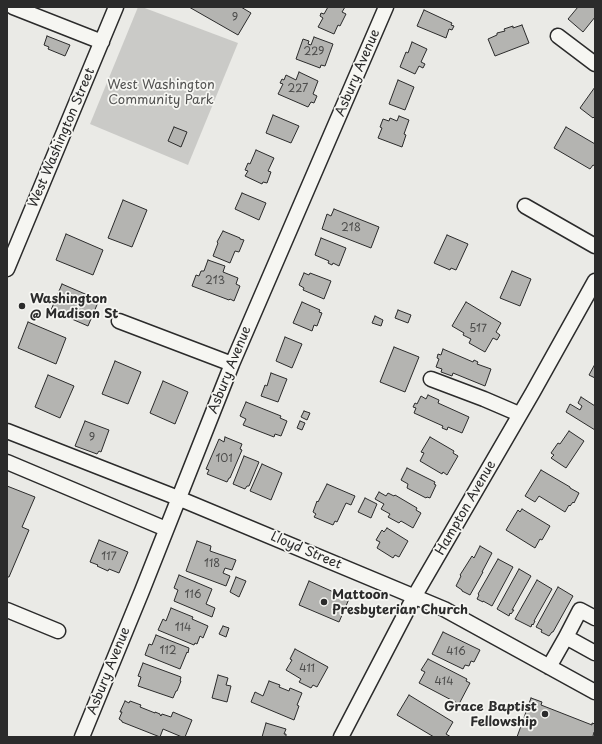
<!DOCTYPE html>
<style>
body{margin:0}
#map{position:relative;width:602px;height:744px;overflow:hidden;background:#eaeae6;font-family:"Playpen Sans",sans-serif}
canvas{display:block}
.frame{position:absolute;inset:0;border:8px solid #2b2b2b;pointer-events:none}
</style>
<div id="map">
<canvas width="602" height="744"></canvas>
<div class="frame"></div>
</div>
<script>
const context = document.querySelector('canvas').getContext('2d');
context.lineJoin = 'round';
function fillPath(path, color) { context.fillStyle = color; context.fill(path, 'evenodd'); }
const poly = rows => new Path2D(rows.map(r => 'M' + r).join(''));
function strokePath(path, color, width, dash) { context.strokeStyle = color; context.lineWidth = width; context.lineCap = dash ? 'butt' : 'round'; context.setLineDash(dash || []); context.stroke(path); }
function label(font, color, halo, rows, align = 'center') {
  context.font = font + ' "Playpen Sans",sans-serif'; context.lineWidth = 3.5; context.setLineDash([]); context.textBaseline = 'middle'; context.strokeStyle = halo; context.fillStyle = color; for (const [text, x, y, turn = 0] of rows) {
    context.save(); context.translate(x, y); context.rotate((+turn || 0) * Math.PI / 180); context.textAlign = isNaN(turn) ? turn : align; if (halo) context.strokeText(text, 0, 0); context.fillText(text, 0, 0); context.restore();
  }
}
const green = poly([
 [138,7,142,7,238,43,188,165,90,124]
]);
const building = poly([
 [189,7,241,7,251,13,238,35,189,7],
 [328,7,345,7,342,12,346,14,340,26,338,25,334,34,318,27,323,18,320,16,321,13,324,14,328,7],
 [578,7,595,7,595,17,583,32,568,19,578,7],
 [424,10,452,23,451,25,454,26,452,30,449,29,446,38,417,26,424,10],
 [522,25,529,43,495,56,488,39,497,35,497,33,505,31,504,29,513,26,513,28,522,25],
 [47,36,70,45,65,56,48,49,49,47,44,45,47,36],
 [314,37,333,44,325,66,321,65,320,68,296,59,303,39,309,41,308,44,311,45,314,37],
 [412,42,427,49,421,62,425,64,423,68,419,66,415,74,400,67,406,52,408,53,412,42],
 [299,72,318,81,313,94,317,96,314,103,311,102,308,107,278,94,283,84,280,83,282,79,284,80,286,75,296,80,299,72],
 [398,80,414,87,405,110,389,104,398,80],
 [595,87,595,116,593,118,580,108,595,87],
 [273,115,299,126,291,143,266,133,273,115],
 [399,116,409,120,404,134,406,135,402,147,378,138,382,128,380,127,383,119,389,121,390,118,397,121,399,116],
 [174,127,187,132,181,147,168,141,174,127],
 [566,127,595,144,595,166,593,165,590,169,554,148,566,127],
 [256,150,274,158,268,171,271,172,267,183,263,182,262,184,245,176,248,171,245,170,248,163,250,164,256,150],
 [242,193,266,203,259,220,235,209,242,193],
 [123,200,147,210,132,247,108,238,123,200],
 [334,209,379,227,371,248,322,229,327,214,331,216,334,209],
 [223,231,240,238,240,239,244,240,239,252,235,251,230,263,213,256,218,243,217,242,223,231],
 [66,234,103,250,93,275,56,260,66,234],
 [447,235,468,244,456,270,451,268,450,270,434,263,447,235],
 [321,238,346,248,339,266,333,263,332,265,328,263,329,261,315,255,321,238],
 [208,260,225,266,223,272,238,278,236,284,240,286,234,301,230,299,229,300,192,286,196,275,199,276,201,271,204,271,208,260],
 [512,271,531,279,520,306,500,298,512,271],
 [304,273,309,275,310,273,331,281,324,299,303,290,304,288,299,285,304,273],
 [62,284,99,300,88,326,51,310,62,284],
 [302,302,320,310,319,312,322,313,317,326,314,325,312,331,293,323,302,302],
 [466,302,501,323,496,332,500,335,497,340,493,338,485,352,469,343,471,339,463,335,464,333,452,326,466,302],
 [398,310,411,315,408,323,395,318,398,310],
 [375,316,383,320,381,326,372,323,375,316],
 [28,322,66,338,56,364,18,348,28,322],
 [285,337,302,344,292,368,276,361,285,337],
 [394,347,419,357,405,392,380,382,394,347],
 [443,349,473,362,474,360,478,362,477,364,491,369,485,386,453,373,452,376,441,372,442,369,436,367,439,359,437,358,438,354,441,355,443,349],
 [115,361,141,372,128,404,102,394,115,361],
 [595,364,595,378,589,375,595,364],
 [271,373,287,379,278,402,261,396,265,385,267,386,271,373],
 [48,375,74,386,60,418,35,407,48,375],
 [163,381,188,392,175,424,150,413,163,381],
 [428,395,439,400,438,403,469,417,462,433,448,427,447,430,442,428,443,426,414,413,416,408,413,407,415,403,417,404,421,396,426,399,428,395],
 [581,397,595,406,595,430,566,412,570,404,580,410,582,406,578,403,581,397],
 [246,402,281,416,280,418,287,421,281,436,275,434,274,437,243,425,246,419,240,416,246,402],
 [304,411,310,413,307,420,301,417,304,411],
 [85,421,109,430,101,452,99,451,97,454,75,446,85,421],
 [300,421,305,423,302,430,297,428,300,421],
 [569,431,584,441,566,468,551,458,554,455,551,453,558,443,560,444,569,431],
 [225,437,242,444,240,449,242,450,230,478,229,478,227,482,207,474,209,470,206,469,219,439,224,442,225,437],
 [430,437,454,451,453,453,458,456,447,475,443,472,442,474,420,461,424,453,421,452,430,437],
 [244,456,259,462,249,486,247,486,245,489,233,484,244,456],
 [262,464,282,473,271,500,250,491,262,464],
 [407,468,435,482,434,484,436,485,430,498,427,497,426,498,407,488,408,484,401,480,407,468],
 [541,470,570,487,570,488,579,493,574,503,573,502,570,506,569,505,565,512,539,496,535,502,525,496,541,470],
 [327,484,355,496,351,505,346,503,337,522,335,521,333,525,314,517,316,514,313,512,317,501,318,502,327,484],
 [7,486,35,497,22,527,29,530,9,577,7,577,7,486],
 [379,492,386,496,388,493,394,496,395,495,417,508,416,510,421,513,413,528,401,521,399,523,388,517,390,514,381,509,384,504,375,499,379,492],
 [365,498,377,504,371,518,358,512,365,498],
 [522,509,550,526,542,540,540,539,535,548,506,530,518,510,520,512,522,509],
 [387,528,408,541,399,557,395,555,393,558,377,548,380,542,376,540,382,530,384,532,387,528],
 [99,540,128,552,119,573,109,569,108,571,97,566,98,565,90,562,99,540],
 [197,541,211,546,210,551,236,560,232,570,225,568,223,573,230,576,226,586,186,571,197,541],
 [480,546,492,553,482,572,483,572,470,595,462,591,462,590,456,586,461,576,460,575,467,564,472,556,474,558,480,546],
 [498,559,513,567,492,606,483,601,483,602,477,599,479,595,478,594,498,559],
 [519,569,531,576,512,610,514,610,511,614,510,613,509,616,497,609,519,569],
 [179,575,212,589,206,604,215,608,212,617,174,601,178,590,174,588,179,575],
 [236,577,246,581,239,597,230,592,236,577],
 [537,580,552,589,534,621,535,621,533,625,532,624,531,627,515,619,537,580],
 [309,581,349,599,339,622,299,605,309,581],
 [558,587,573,596,553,632,552,632,549,636,541,632,542,630,536,627,558,587],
 [171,608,193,617,192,619,208,626,203,638,200,636,197,644,195,643,194,645,158,630,163,619,166,621,171,608],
 [223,626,229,628,226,637,219,634,223,626],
 [443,632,480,650,474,662,471,661,469,666,465,665,463,669,432,654,443,632],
 [156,635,189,648,188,653,187,652,180,669,145,655,149,644,152,645,156,635],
 [295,649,328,667,317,687,313,685,311,688,299,682,301,679,286,670,292,660,290,659,295,649],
 [428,659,467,679,466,681,470,683,459,704,419,683,425,672,421,670,428,659],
 [143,663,181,677,180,681,181,681,177,691,176,691,173,698,138,686,141,677,138,676,143,663],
 [218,675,228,678,226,685,231,686,227,702,212,698,218,675],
 [269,681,280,685,279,687,289,691,290,688,302,693,297,705,299,706,294,720,251,702,255,692,263,696,269,681],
 [409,695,453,722,446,734,451,737,434,737,397,715,409,695],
 [531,698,542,702,541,705,592,725,592,723,595,724,595,732,594,732,593,736,595,737,517,737,531,698],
 [125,701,129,703,130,701,141,705,140,707,155,713,155,712,160,714,160,715,161,716,162,714,171,717,173,712,192,720,185,737,182,737,163,729,160,737,122,722,122,721,119,719,122,712,120,712,125,701],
 [266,723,286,729,284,734,286,734,286,737,262,737,266,723]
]);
const minor = poly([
 [13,7,102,42],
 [558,36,595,64],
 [525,206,595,246],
 [7,269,116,7],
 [119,321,232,364],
 [431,379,484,399,519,414],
 [7,431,178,498,444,609,595,692],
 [7,462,166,529],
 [7,610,58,631],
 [595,618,580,610,566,637,595,653],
 [549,667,566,637],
 [82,737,142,591,232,364,386,7],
 [341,737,414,597,533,392,595,281]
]);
const markers = [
 [22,306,4,"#2b2b2b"],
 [324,602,4,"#2b2b2b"],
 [545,714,4,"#2b2b2b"]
];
const numberNames = [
 ["9",235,18],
 ["229",314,52],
 ["227",298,89],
 ["218",351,228],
 ["213",215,281],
 ["517",478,329],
 ["9",92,438],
 ["101",224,459],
 ["117",109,557],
 ["118",212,564],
 ["116",193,595],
 ["114",183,628],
 ["112",168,651],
 ["416",456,652],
 ["411",307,669],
 ["414",444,682]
];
const streetNames = [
 ["Asbury Avenue",358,73,-67],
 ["West Washington Street",62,138,-67],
 ["Asbury Avenue",230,370,-68],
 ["Hampton Avenue",466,508,-60],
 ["Lloyd Street",306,551,23],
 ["Asbury Avenue",109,671,-68]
];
const parkNames = [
 ["West Washington",161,85],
 ["Community Park",161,100]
];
const poiNames = [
 ["Washington",30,299],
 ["@ Madison St",30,314],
 ["Mattoon",332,595],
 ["Presbyterian Church",332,610],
 ["Grace Baptist",537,707,"right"],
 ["Fellowship",537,722,"right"]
];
fillPath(green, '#cacac7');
fillPath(building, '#b4b4b1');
strokePath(building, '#2b2b2b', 1);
strokePath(minor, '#2b2b2b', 17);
strokePath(minor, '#f6f6f2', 14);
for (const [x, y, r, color] of markers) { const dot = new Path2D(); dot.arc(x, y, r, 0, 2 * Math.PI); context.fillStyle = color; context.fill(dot); strokePath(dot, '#f6f6f2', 1.5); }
label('11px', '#4d4d4c', null, numberNames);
label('13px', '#2b2b2b', '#f6f6f2', streetNames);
label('13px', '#535352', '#f6f6f2', parkNames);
label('bold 13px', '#2b2b2b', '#f6f6f2', poiNames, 'left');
</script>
